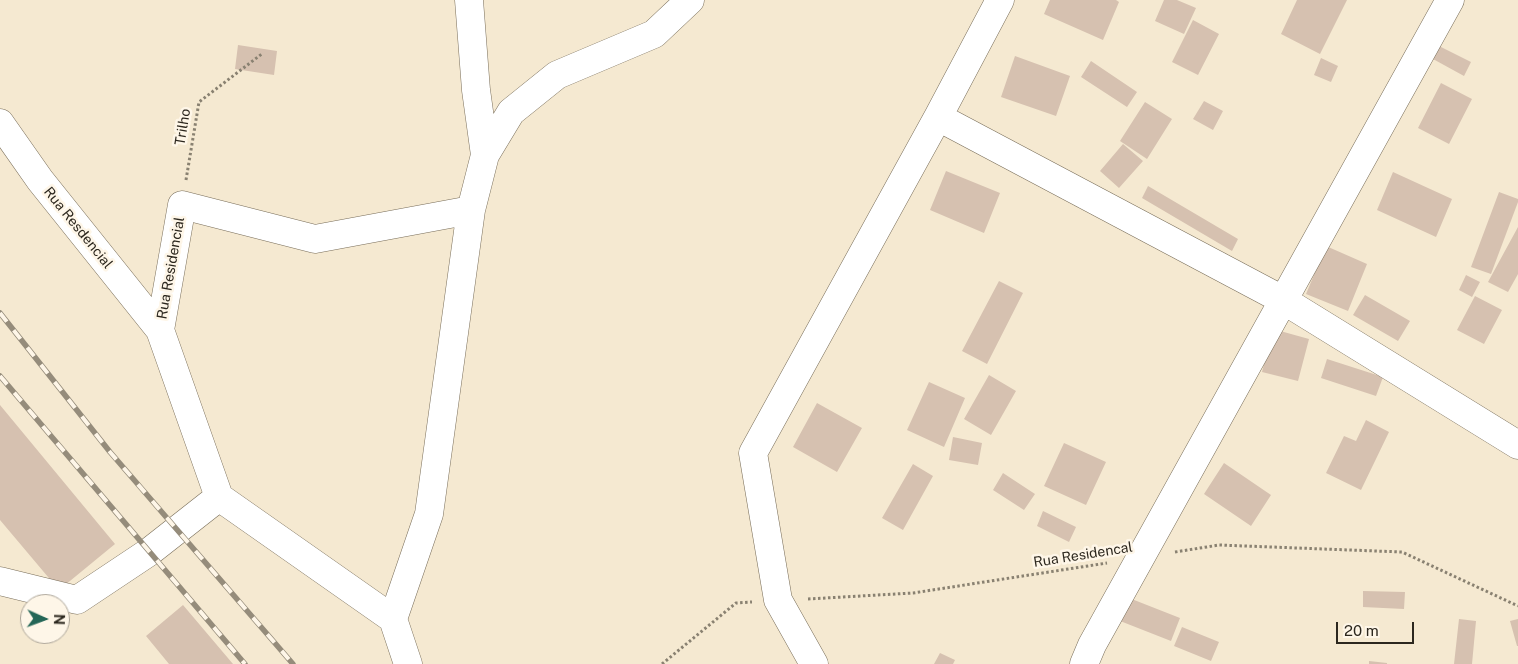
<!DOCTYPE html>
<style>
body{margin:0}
#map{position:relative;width:1518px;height:664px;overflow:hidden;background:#f5e9d1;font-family:"Public Sans",sans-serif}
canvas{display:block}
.north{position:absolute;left:20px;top:594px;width:50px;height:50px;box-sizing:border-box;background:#fef6e8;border:1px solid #aaa397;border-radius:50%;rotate:92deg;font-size:14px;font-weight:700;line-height:20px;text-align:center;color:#2c271e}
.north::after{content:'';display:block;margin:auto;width:18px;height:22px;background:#246657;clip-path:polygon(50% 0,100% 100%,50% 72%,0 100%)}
.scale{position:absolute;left:1336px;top:622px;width:78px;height:22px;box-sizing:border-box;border:2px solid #2c271e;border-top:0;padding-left:6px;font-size:15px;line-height:18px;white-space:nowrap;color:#2c271e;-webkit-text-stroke:4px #fef6e8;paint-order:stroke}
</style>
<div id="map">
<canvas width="1518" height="664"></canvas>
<div class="north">N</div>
<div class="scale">20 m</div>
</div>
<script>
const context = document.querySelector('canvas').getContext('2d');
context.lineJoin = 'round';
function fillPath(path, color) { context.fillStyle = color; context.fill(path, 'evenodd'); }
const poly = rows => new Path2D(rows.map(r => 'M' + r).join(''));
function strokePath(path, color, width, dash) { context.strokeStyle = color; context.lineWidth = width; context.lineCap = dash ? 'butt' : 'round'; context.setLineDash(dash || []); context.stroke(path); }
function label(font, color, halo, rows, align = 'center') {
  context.font = font + ' "Public Sans",sans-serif'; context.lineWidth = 5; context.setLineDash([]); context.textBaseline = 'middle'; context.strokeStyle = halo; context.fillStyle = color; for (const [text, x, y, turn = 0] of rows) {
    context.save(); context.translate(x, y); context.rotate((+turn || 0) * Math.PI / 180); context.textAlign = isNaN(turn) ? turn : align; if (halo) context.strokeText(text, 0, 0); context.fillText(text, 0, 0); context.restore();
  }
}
const building = poly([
 [1050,0,1116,0,1119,2,1103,40,1044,14],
 [1164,0,1177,0,1196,8,1184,34,1155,21],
 [1297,0,1347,0,1320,54,1281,34],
 [1193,20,1219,34,1198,75,1172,62],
 [238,45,277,51,274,75,235,69],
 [1439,46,1471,62,1464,76,1433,59],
 [1015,56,1070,76,1056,116,1001,97],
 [1321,58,1338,66,1331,82,1314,75],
 [1091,61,1137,92,1127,107,1081,77],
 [1441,83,1472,99,1449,144,1418,128],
 [1204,101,1223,111,1213,130,1193,119],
 [1145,102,1172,119,1147,159,1120,141],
 [1123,144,1143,161,1119,188,1100,171],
 [946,171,1000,193,984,233,930,210],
 [1393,172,1452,199,1436,237,1377,210],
 [1148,186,1238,239,1232,251,1142,198],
 [1499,192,1518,199,1518,202,1491,274,1471,267],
 [1518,227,1518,274,1508,292,1488,282],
 [1326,246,1367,264,1348,311,1306,294],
 [1466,275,1480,282,1472,297,1459,290],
 [999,281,1023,293,987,364,962,351],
 [1365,295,1410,321,1398,341,1353,315],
 [1475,296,1502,310,1484,344,1457,330],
 [1273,329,1309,339,1298,381,1262,372],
 [1327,359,1383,377,1376,396,1321,378],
 [989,375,1016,391,991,435,964,419],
 [929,382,965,398,944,447,907,430],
 [817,403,862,428,837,472,793,447],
 [0,405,115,544,59,590,0,520],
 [1366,420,1389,432,1361,490,1326,473,1344,436,1356,441],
 [953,437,982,443,978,465,949,460],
 [1064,443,1106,462,1086,505,1044,486],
 [1224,463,1271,495,1251,526,1204,494],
 [913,464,933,476,903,530,882,518],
 [1003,473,1035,494,1024,510,993,490],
 [1043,511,1076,527,1069,542,1037,526],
 [1363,591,1405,592,1404,609,1363,607],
 [1124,596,1180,618,1171,641,1115,619],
 [183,605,233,664,169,664,146,636],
 [1459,619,1476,621,1472,664,1454,664],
 [1518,619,1518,646,1517,646,1510,621],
 [1182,627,1219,642,1211,661,1174,646],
 [940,653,955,660,953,664,934,664],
 [1369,661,1387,663,1387,664,1369,664]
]);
const path = poly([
 [186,180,199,102,263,53],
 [1175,552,1219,545,1402,552,1518,606],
 [808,599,913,593,1107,563],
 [662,664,736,603,752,602]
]);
const minor = poly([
 [469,0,476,90,485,155],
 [1000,0,938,117,1283,300,1518,445],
 [0,123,40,180,160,330],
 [219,497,393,619],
 [0,581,77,600,149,552,219,497,160,330,182,205,315,239,471,210],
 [408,664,393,619,429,514,471,210,485,155,511,112,557,75,654,34,690,0],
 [814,664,778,600,753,453,938,117],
 [1084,664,1092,645,1450,0]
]);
const rail = poly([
 [0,313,110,452,293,664],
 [0,376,245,664]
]);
const streetNames = [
 ["Trilho",183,127,-81],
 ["Rua Resdencial",78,228,51],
 ["Rua Residencial",171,268,-80],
 ["Rua Residencal",1083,555,-9]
];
fillPath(building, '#d6c1b0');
strokePath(minor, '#786d59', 29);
strokePath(path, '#898171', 3, [2.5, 2.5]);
strokePath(minor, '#fff', 28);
strokePath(rail, '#958c7b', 5.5);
strokePath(rail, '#fef6e8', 4, [11]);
label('14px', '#2c271e', '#fef6e8', streetNames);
</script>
